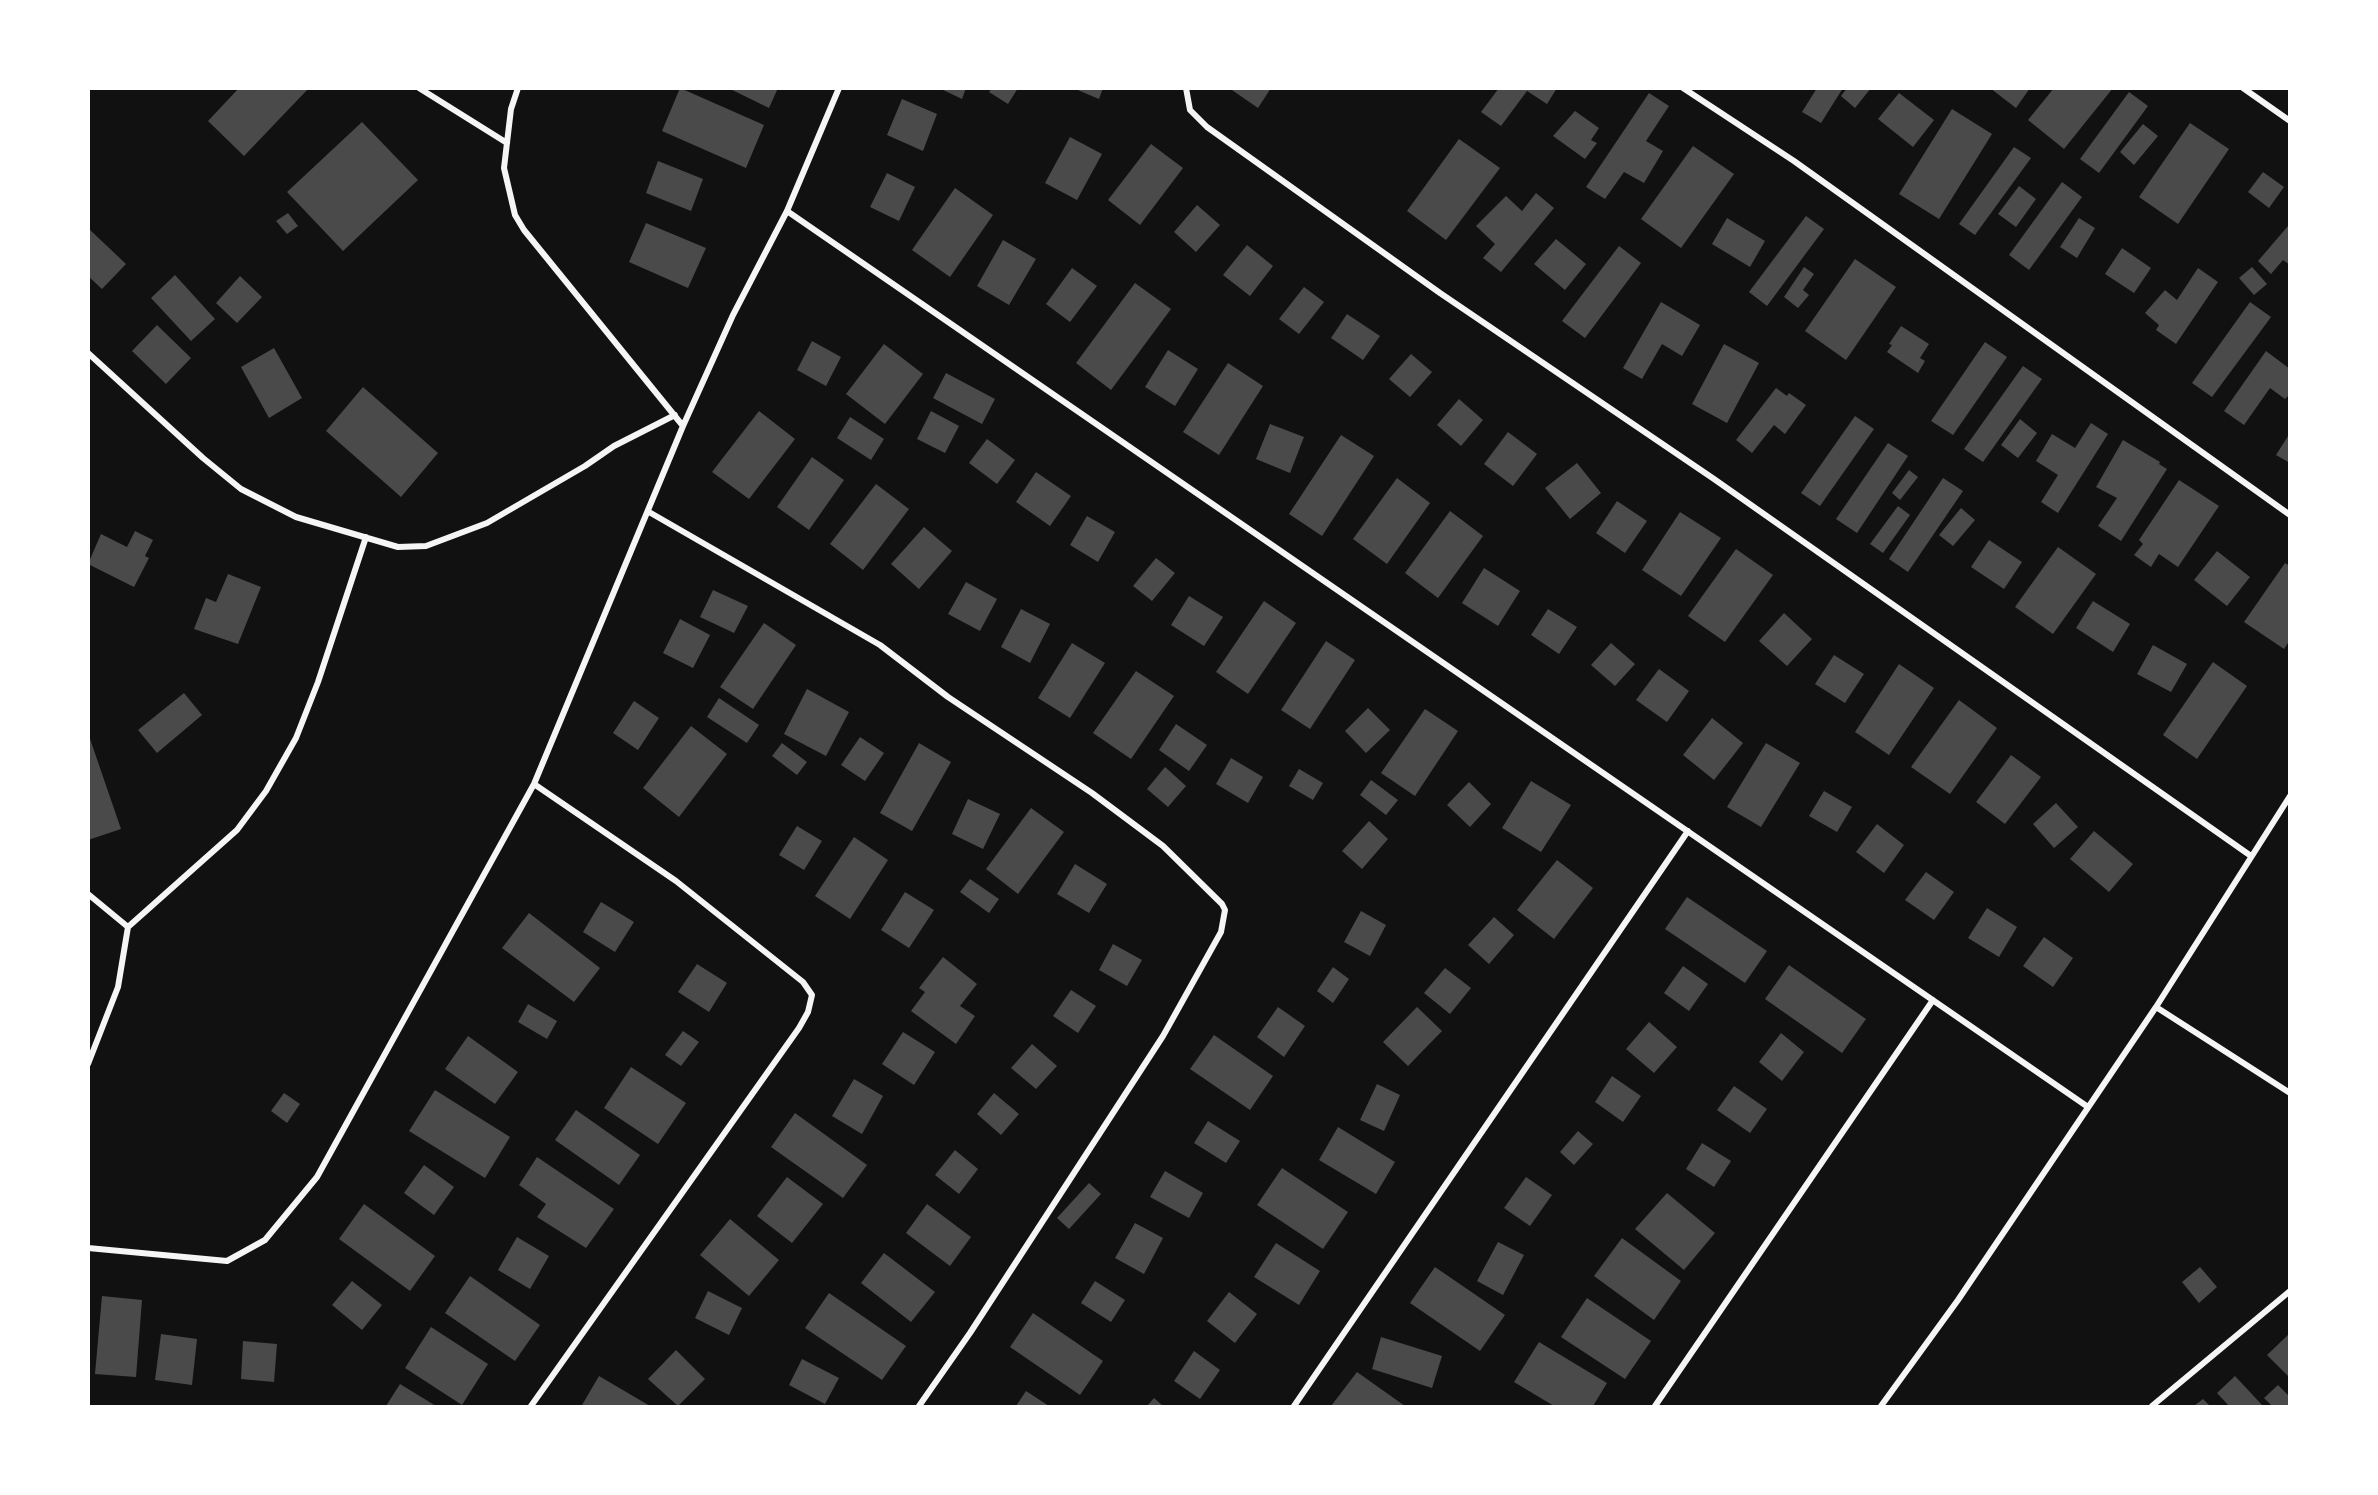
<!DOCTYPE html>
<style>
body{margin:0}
#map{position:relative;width:2378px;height:1495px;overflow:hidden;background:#111;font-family:Raleway,sans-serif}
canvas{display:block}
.frame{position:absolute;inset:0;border:90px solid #fff;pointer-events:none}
</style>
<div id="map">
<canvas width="2378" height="1495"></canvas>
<div class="frame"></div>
</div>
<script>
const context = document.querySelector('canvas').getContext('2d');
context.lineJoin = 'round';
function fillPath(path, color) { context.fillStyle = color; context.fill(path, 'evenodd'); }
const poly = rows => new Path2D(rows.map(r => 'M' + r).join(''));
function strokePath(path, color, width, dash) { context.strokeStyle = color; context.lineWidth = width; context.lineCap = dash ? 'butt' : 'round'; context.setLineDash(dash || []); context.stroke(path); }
const building = poly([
 [239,88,309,88,244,156,208,121],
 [680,88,764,125,746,168,662,131],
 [728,88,778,88,769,108],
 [939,88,966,88,962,99],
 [992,88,1018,88,1008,104,989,92],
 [1073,88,1103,88,1099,99],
 [1229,88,1271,88,1258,108],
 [1499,88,1557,88,1547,104,1527,91,1501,126,1481,112],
 [1817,88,1843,88,1821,123,1802,112],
 [1847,88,1871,88,1855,108,1841,96],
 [1990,88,2030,88,2016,108],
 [2054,88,2113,88,2064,149,2028,120],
 [2129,92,2148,106,2099,173,2080,159],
 [1649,93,1669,106,1646,141,1663,151,1644,183,1624,172,1605,199,1586,187],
 [1899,93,1934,120,1913,147,1878,119],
 [902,99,937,114,923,151,887,135],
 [1952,109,1992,134,1939,219,1899,194],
 [1575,111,1599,128,1591,140,1597,143,1585,159,1553,136],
 [362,122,418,180,343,251,287,192],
 [2190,123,2229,149,2178,224,2139,197],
 [2143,124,2158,136,2134,165,2120,152],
 [1070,137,1102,154,1077,200,1045,183],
 [1459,139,1500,168,1446,240,1407,211],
 [1151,144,1183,168,1140,225,1108,200],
 [1693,146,1734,174,1681,248,1641,219],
 [2014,147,2031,158,1975,235,1959,224],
 [658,161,703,179,691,211,646,193],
 [2263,172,2284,187,2269,208,2248,192],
 [887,173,915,187,899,221,870,207],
 [2062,182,2082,197,2029,270,2009,255],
 [2019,186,2036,199,2016,227,1998,214],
 [955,188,993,215,950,277,912,250],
 [1536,193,1554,208,1501,272,1483,258,1495,244,1476,226,1506,196,1522,211],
 [1197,205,1220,225,1196,252,1174,232],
 [288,213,298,226,287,234,276,221],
 [1806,216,1824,229,1767,306,1749,292],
 [1727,218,1765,241,1750,267,1712,244],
 [2079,218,2095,228,2077,258,2060,247],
 [646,223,706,248,688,288,629,262],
 [2288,226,2290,265,2283,260,2271,274,2258,261],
 [88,228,126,264,102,289,88,276],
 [1556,239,1586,264,1565,290,1534,264],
 [1003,240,1036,259,1009,305,977,286],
 [1247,245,1273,266,1250,296,1223,275],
 [1619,246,1641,263,1585,338,1562,321],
 [2122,248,2151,268,2134,293,2105,274],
 [1855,259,1896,287,1846,360,1805,331],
 [1804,267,1814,274,1803,290,1809,295,1798,308,1784,297],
 [2252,267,2267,284,2254,295,2239,278],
 [1072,268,1097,286,1070,322,1046,304],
 [2198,268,2218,282,2176,344,2156,330,2159,325,2145,313,2165,290,2177,300],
 [175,275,215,319,191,341,151,298],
 [240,276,262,297,237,323,216,303],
 [1135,283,1171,309,1111,390,1076,363],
 [1304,287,1324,302,1299,334,1279,319],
 [1661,302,1700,325,1682,356,1662,344,1642,379,1623,368],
 [2250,302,2271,317,2212,397,2192,383],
 [1347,314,1380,336,1363,360,1331,338],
 [157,325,191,358,166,384,132,351],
 [1901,326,1929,344,1920,358,1925,361,1918,373,1887,352,1892,345,1889,344],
 [812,341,841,357,826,386,797,370],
 [1985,342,2007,357,1953,435,1931,421],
 [884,344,923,374,885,424,846,394],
 [1724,344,1759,363,1727,423,1692,404],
 [274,348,302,398,269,418,241,367],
 [1168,350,1198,369,1175,406,1145,387],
 [2266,351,2290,369,2290,394,2285,399,2270,388,2244,425,2224,411],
 [1411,354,1432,372,1410,397,1389,379],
 [1228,363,1263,386,1219,455,1183,432],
 [2023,366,2042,379,1983,462,1964,449],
 [946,373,995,399,982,424,933,398],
 [363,387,438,453,401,497,326,431],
 [1776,388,1787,396,1789,393,1806,405,1785,434,1774,425,1752,453,1736,440],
 [1459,399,1483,420,1461,446,1437,425],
 [759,411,795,439,749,499,712,472],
 [931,411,959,426,945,453,917,439],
 [1855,416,1874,429,1820,506,1801,493],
 [850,417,884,439,871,460,837,438],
 [2020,419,2037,433,2018,458,2001,445],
 [2091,423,2108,434,2058,513,2041,502,2058,475,2036,461,2052,434,2075,448],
 [1270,424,1304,437,1290,473,1256,459],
 [1508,432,1537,454,1513,486,1484,464],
 [2290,433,2290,463,2276,455],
 [1341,435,1374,456,1322,536,1289,514],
 [987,439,1015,460,997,484,969,463],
 [2123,440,2160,462,2159,464,2167,469,2121,541,2098,526,2117,498,2096,487],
 [1888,443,1908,456,1857,533,1836,519],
 [812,457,844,480,809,530,777,507],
 [1577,463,1601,493,1570,519,1545,488],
 [1909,470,1918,477,1900,500,1892,493],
 [1036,472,1071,496,1050,526,1016,502],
 [1397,478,1430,503,1387,564,1353,539],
 [1943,478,1963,491,1908,572,1889,559],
 [2179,480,2219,506,2178,567,2159,554,2151,567,2134,555,2143,544,2139,540],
 [876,484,909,509,863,570,830,544],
 [1617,501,1647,521,1625,553,1596,533],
 [1898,506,1910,515,1883,553,1870,544],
 [1961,508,1975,520,1953,546,1939,535],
 [1450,511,1483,536,1438,598,1405,573],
 [1680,512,1721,538,1681,596,1642,570],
 [1087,516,1115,532,1098,562,1070,545],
 [924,527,952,551,919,589,891,564],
 [135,531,153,540,145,556,149,558,134,587,88,564,101,534,127,547],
 [1989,540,2022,562,2004,589,1971,567],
 [2058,547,2096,574,2053,634,2015,607],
 [1736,549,1773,575,1725,642,1688,616],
 [2217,551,2250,577,2227,606,2194,580],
 [1156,558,1175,573,1152,601,1133,586],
 [2285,563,2290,566,2290,640,2284,649,2244,622],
 [1484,568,1520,591,1498,626,1462,603],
 [228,574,261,587,238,644,194,629,206,598,216,602],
 [966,582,997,599,980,631,948,614],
 [713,590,748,606,734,633,700,617],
 [1189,596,1223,617,1204,646,1171,625],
 [1264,601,1296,623,1248,694,1216,672],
 [2093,601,2130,624,2113,652,2076,628],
 [1021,609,1050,624,1030,663,1001,647],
 [1548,609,1577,627,1559,654,1531,635],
 [1784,613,1812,639,1787,666,1759,641],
 [680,619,710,635,693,668,663,653],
 [764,623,796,645,753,709,720,687],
 [1326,641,1355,660,1310,729,1281,710],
 [1072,643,1105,663,1070,718,1038,698],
 [1611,643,1635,664,1615,686,1591,665],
 [2153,645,2187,664,2171,692,2137,674],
 [1834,655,1864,674,1845,703,1815,684],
 [2213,662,2247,686,2197,759,2163,735],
 [1899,664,1934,688,1889,755,1855,732],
 [1659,669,1689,691,1667,722,1636,700],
 [1136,671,1174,696,1131,759,1093,733],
 [807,689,849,712,826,756,784,734],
 [184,693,202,715,157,753,138,730],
 [719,698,759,725,747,743,707,717],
 [1959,700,1997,728,1950,794,1911,767],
 [634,701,659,718,638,750,613,733],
 [1368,708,1390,730,1366,753,1345,731],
 [1425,709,1458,731,1415,796,1381,773],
 [1712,718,1743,743,1714,780,1683,755],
 [1176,724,1207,745,1189,771,1159,750],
 [691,726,727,754,679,817,643,788],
 [88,733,121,829,88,840],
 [860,737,884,753,865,781,841,765],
 [782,743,807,762,797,775,772,756],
 [919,743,951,762,912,831,880,813],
 [1766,743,1800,763,1761,827,1727,807],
 [2011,755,2041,777,2005,824,1976,802],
 [1231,758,1263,777,1248,803,1216,784],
 [1165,767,1186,786,1168,807,1147,789],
 [1299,769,1323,783,1313,800,1289,786],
 [1371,780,1398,800,1386,815,1360,795],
 [1531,781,1571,805,1541,852,1502,828],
 [1469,782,1491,804,1470,827,1447,805],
 [1824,791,1852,807,1837,832,1809,816],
 [968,799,1000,814,983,849,952,834],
 [2056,803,2078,827,2054,848,2033,824],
 [1031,808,1064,832,1018,894,986,869],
 [1369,821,1388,839,1362,869,1342,851],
 [1877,824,1904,845,1884,873,1856,852],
 [797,826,822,841,804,870,779,855],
 [2094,831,2133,864,2109,892,2070,859],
 [854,837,888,860,850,919,815,896],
 [1557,860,1593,888,1554,939,1517,910],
 [1075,864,1107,884,1089,913,1057,894],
 [1926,872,1954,892,1934,920,1905,900],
 [970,879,999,899,989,913,960,892],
 [905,892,934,910,909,948,881,930],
 [1687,897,1767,951,1745,983,1665,929],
 [601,902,634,922,615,952,583,932],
 [1987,908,2017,927,1999,957,1968,938],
 [1361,911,1386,925,1370,956,1344,942],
 [529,913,600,968,574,1002,502,948],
 [1494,917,1514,935,1489,964,1468,945],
 [2044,937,2073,958,2053,987,2023,966],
 [1113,944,1142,960,1127,986,1099,970],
 [943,957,977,984,960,1006,975,1016,956,1044,911,1011,925,992,919,988],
 [697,964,727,983,709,1012,678,992],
 [1789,965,1866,1019,1842,1053,1765,999],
 [1683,966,1708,984,1689,1011,1664,993],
 [1333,967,1349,979,1333,1003,1317,991],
 [1445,968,1471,988,1450,1014,1424,993],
 [1071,990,1096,1006,1078,1033,1053,1016],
 [528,1004,557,1021,547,1039,518,1022],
 [1278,1007,1305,1026,1284,1057,1257,1037],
 [1417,1007,1442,1031,1408,1066,1383,1042],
 [1649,1022,1677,1047,1654,1073,1626,1049],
 [683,1031,699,1042,681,1066,665,1055],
 [903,1032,935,1052,914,1085,882,1064],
 [1781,1033,1804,1052,1782,1081,1759,1062],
 [1214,1035,1273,1076,1250,1110,1190,1069],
 [468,1036,518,1072,495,1104,445,1069],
 [1032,1044,1057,1066,1036,1089,1011,1068],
 [631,1067,686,1103,658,1144,604,1108],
 [1612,1076,1641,1096,1623,1122,1595,1102],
 [854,1079,883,1096,862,1134,832,1116],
 [1377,1084,1400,1095,1384,1131,1360,1120],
 [1734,1086,1767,1109,1750,1133,1717,1110],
 [435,1090,510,1137,485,1178,409,1131],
 [284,1093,300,1104,287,1123,271,1111],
 [994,1093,1019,1114,1001,1135,977,1114],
 [576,1110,640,1155,619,1185,555,1140],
 [795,1113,867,1165,843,1198,771,1147],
 [1208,1121,1240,1141,1226,1163,1194,1143],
 [1338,1127,1395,1162,1376,1194,1319,1160],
 [1578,1131,1593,1144,1574,1165,1560,1152],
 [1702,1143,1731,1161,1714,1187,1686,1169],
 [955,1150,978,1169,959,1194,935,1175],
 [537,1157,614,1209,586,1248,537,1217,546,1204,519,1185],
 [424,1165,454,1187,434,1215,404,1193],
 [1282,1168,1348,1212,1323,1249,1257,1205],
 [1165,1171,1203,1193,1189,1218,1150,1197],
 [787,1177,823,1204,792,1243,757,1216],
 [1526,1177,1552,1195,1530,1226,1504,1208],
 [1089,1183,1101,1194,1069,1229,1057,1218],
 [1667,1193,1715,1233,1684,1270,1635,1229],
 [364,1204,435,1256,410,1291,339,1239],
 [927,1204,971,1237,950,1266,906,1233],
 [730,1219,779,1260,749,1296,700,1255],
 [1135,1223,1163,1238,1144,1274,1115,1258],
 [517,1237,549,1256,530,1289,498,1270],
 [1622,1238,1681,1281,1654,1320,1594,1276],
 [1498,1242,1524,1255,1503,1295,1477,1281],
 [1276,1243,1320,1271,1299,1305,1254,1277],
 [884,1253,935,1292,911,1322,861,1283],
 [1435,1267,1505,1315,1480,1351,1410,1303],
 [2200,1267,2217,1287,2199,1303,2182,1282],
 [470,1276,540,1325,515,1361,445,1313],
 [352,1281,382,1305,362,1330,332,1305],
 [1095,1281,1125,1300,1111,1322,1081,1303],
 [708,1291,742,1308,729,1335,695,1318],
 [1229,1292,1257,1314,1235,1343,1207,1321],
 [829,1293,906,1346,882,1380,805,1328],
 [102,1296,142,1300,136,1377,95,1374],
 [1587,1298,1651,1341,1625,1379,1561,1337],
 [1033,1313,1103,1361,1080,1395,1010,1347],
 [431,1327,488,1364,462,1405,405,1368],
 [2290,1333,2290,1378,2267,1355],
 [161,1334,197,1339,192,1385,155,1380],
 [1381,1337,1442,1356,1432,1388,1372,1369],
 [243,1341,277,1344,274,1382,241,1379],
 [1539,1342,1607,1383,1593,1406,1554,1406,1514,1382],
 [676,1350,705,1379,678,1406,648,1379],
 [1194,1351,1220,1370,1200,1399,1174,1381],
 [802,1359,839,1378,825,1404,789,1385],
 [1357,1372,1405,1406,1331,1406],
 [599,1376,650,1406,585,1406,582,1405],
 [2235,1376,2263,1406,2229,1406,2217,1393],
 [400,1384,436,1406,386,1406],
 [2278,1385,2290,1397,2290,1406,2272,1406,2264,1398],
 [1026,1391,1049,1406,1016,1406],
 [1154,1398,1163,1406,1147,1406],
 [2203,1399,2210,1406,2194,1406]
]);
const minor = poly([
 [419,88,507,143],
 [518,88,511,109,504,168,515,215,524,230,683,426],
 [1186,88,1190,110,1207,127,1440,293,1714,479,2251,856],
 [1683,88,1794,161,2290,515],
 [2243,88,2290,121],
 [787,211,2088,1107],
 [88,353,203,458,241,489,296,517,398,547,426,546,487,523,585,466,614,446,675,415],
 [649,512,880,645,948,697,1092,793,1163,846,1222,904,1225,910,1221,932,1163,1036,970,1333,919,1406],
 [88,894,128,927],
 [2156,1007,2290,1093],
 [88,1064,118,987,128,927,237,830,266,791,296,738,318,682,366,537],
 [88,1248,227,1261,265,1240,317,1177,534,784,683,426,733,315,787,211,839,88],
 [531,1406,799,1028,808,1012,812,995,803,982,676,881,534,784],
 [1294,1406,1688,831],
 [1655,1406,1933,1000],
 [1881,1406,1958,1300,2156,1007,2290,796],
 [2152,1406,2290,1291]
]);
fillPath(building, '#4a4a4a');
strokePath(minor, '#f5f5f5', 6);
</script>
